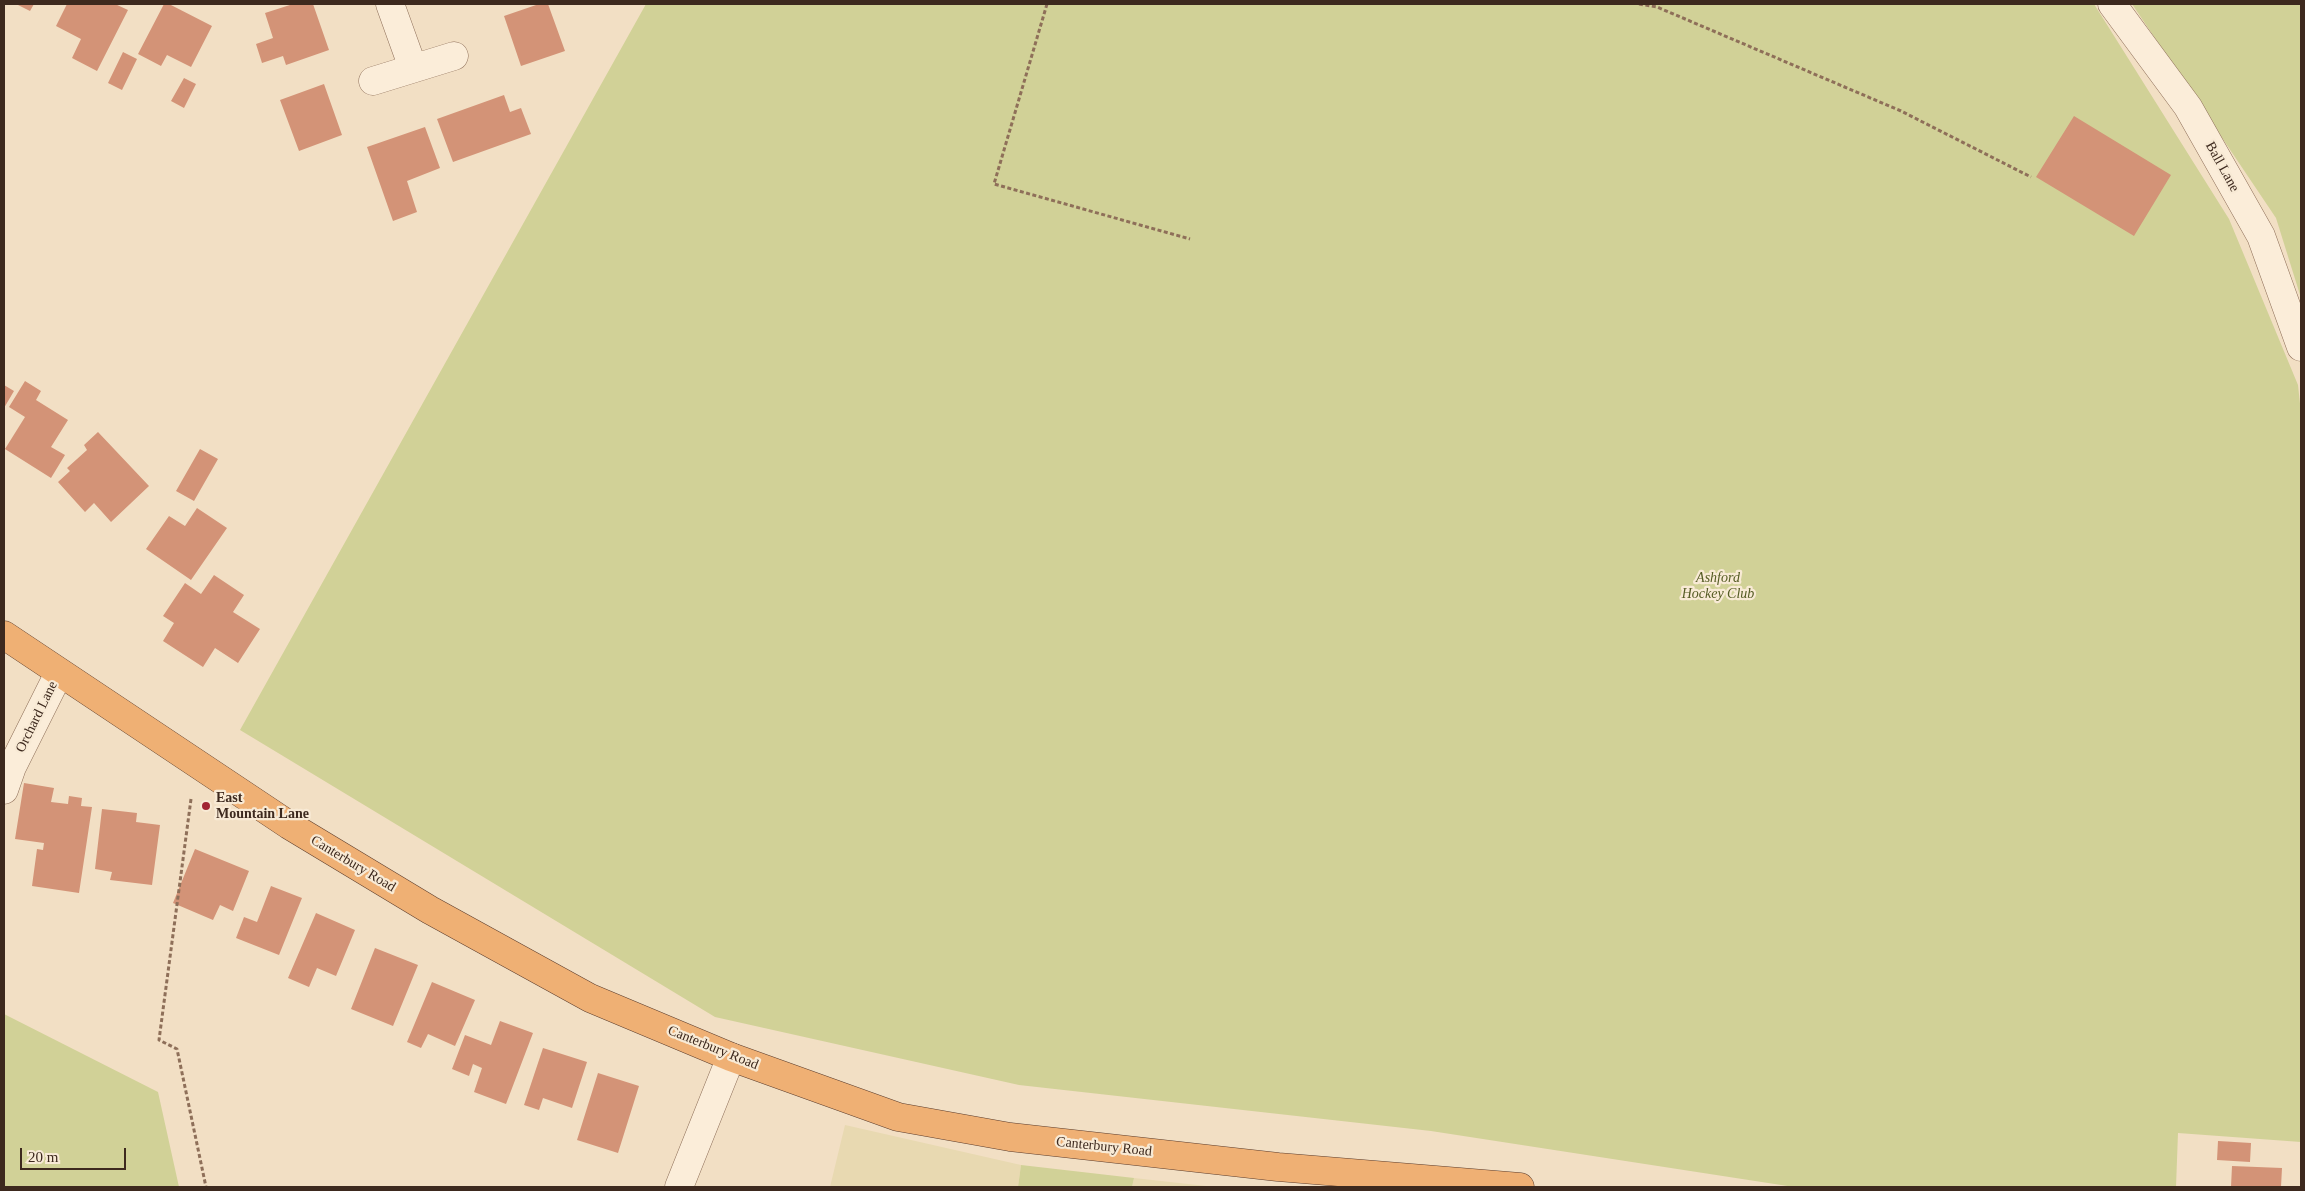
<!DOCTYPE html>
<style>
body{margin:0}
#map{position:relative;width:2305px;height:1191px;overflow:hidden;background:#f2dfc4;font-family:Georgia,serif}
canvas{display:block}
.frame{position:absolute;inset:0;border:5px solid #3d291e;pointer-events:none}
.scale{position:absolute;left:20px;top:1148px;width:106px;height:22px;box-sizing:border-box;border:2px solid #3d291e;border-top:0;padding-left:6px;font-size:15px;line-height:18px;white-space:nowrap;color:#3d291e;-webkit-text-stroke:4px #f8ead5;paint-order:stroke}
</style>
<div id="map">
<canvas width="2305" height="1191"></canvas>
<div class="frame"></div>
<div class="scale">20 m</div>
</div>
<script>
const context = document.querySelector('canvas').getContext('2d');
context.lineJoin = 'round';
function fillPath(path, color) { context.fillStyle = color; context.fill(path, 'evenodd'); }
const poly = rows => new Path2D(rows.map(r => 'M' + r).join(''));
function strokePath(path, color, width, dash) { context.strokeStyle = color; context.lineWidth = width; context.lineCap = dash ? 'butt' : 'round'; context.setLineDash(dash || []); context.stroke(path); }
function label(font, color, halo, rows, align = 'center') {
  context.font = font + ' Georgia,serif'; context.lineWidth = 4.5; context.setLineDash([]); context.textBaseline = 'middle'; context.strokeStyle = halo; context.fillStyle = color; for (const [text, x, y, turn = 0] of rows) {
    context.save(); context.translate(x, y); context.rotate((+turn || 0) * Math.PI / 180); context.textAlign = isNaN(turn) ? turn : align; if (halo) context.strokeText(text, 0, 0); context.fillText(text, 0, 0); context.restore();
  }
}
const farmland = poly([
 [845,1125,1021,1165,1018,1187,830,1187],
 [1134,1178,1215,1187,1132,1187]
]);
const green = poly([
 [646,4,2094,4,2229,219,2298,385,2301,413,2301,1142,2178,1133,2176,1187,1794,1187,1431,1131,1019,1085,715,1017,240,730],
 [2132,4,2301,4,2301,298,2276,218],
 [4,1014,158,1092,179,1187,4,1187],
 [1021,1165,1134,1178,1132,1187,1018,1187]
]);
const building = poly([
 [16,4,34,4,30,11],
 [67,4,115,4,128,10,97,71,72,58,81,39,56,26],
 [164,4,169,4,212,26,191,67,167,55,161,66,138,54],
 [293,4,313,4,329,50,286,65,283,56,262,63,256,44,273,38,265,13],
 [539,4,548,4,565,51,521,66,504,16],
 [123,52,137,59,122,90,108,83],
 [184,78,196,84,184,108,171,101],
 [324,84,342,135,299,151,280,100],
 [504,95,510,112,521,108,531,134,453,162,437,119],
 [2074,116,2171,175,2134,236,2036,177],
 [425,127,440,168,407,181,417,212,393,221,367,147],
 [25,381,41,391,36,400,68,420,51,447,65,455,51,478,5,449,25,417,9,407],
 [4,385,14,391,4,408],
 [98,432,149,486,111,522,94,503,85,512,58,482,70,471,67,468,87,450,84,445],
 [200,449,218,459,194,501,176,491],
 [197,508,227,528,191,580,146,549,169,516,185,526],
 [214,575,244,595,233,612,260,629,238,663,215,648,203,667,163,641,174,623,163,616,185,583,201,594],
 [24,783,54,788,51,802,68,804,69,796,82,798,81,806,92,807,79,893,32,886,37,849,43,850,44,843,15,839],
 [102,809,137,813,136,822,160,825,152,885,110,880,112,872,95,869],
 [195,849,249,871,233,911,220,905,213,920,173,903],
 [271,886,302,898,279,955,236,938,244,917,257,922],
 [316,913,355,930,336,976,317,968,309,987,288,978],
 [375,948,418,965,393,1026,351,1009],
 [432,982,475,1000,455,1046,428,1034,421,1048,407,1042],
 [500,1021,533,1033,506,1104,474,1092,482,1068,473,1064,469,1076,452,1069,465,1035,491,1045],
 [543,1048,587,1062,572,1108,543,1098,539,1110,524,1105],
 [598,1073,639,1086,618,1153,577,1140],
 [2218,1141,2251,1143,2250,1162,2217,1160],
 [2232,1166,2282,1168,2281,1187,2231,1187]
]);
const path = poly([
 [1047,4,994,184,1190,239],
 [1639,4,1657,7,1901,111,2031,177],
 [191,799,159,1040,177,1049,206,1187]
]);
const minor = poly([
 [390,4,413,68],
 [2112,4,2188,107,2261,236,2301,347],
 [373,81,454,56],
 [4,790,12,767,59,673],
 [679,1187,731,1057]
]);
const trunk = poly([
 [4,635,289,825,430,910,590,998,731,1057,898,1117,1010,1137,1278,1167,1520,1187]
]);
const markers = [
 [206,806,5,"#a22433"]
];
const streetNames = [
 ["Ball Lane",2222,167,61],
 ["Orchard Lane",37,717,-64],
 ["Canterbury Road",353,864,31],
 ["Canterbury Road",713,1048,22],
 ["Canterbury Road",1104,1147,6]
];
const parkNames = [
 ["Ashford",1718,578],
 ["Hockey Club",1718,594]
];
const poiNames = [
 ["East",216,798],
 ["Mountain Lane",216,814]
];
fillPath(farmland, '#e8d9b1');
fillPath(green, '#d1d197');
fillPath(building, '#d39377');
strokePath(minor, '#8e6f59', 29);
strokePath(trunk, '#5c3d2d', 29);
strokePath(path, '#8e6f59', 3, [4, 2.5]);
strokePath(minor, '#fbedd9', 28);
strokePath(trunk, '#efb074', 28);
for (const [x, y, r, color] of markers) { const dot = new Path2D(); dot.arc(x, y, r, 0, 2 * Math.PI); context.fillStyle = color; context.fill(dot); strokePath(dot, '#f8ead5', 2); }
label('14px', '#3d291e', '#f8ead5', streetNames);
label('italic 14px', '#545b23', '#f8ead5', parkNames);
label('bold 14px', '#3d291e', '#f8ead5', poiNames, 'left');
</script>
